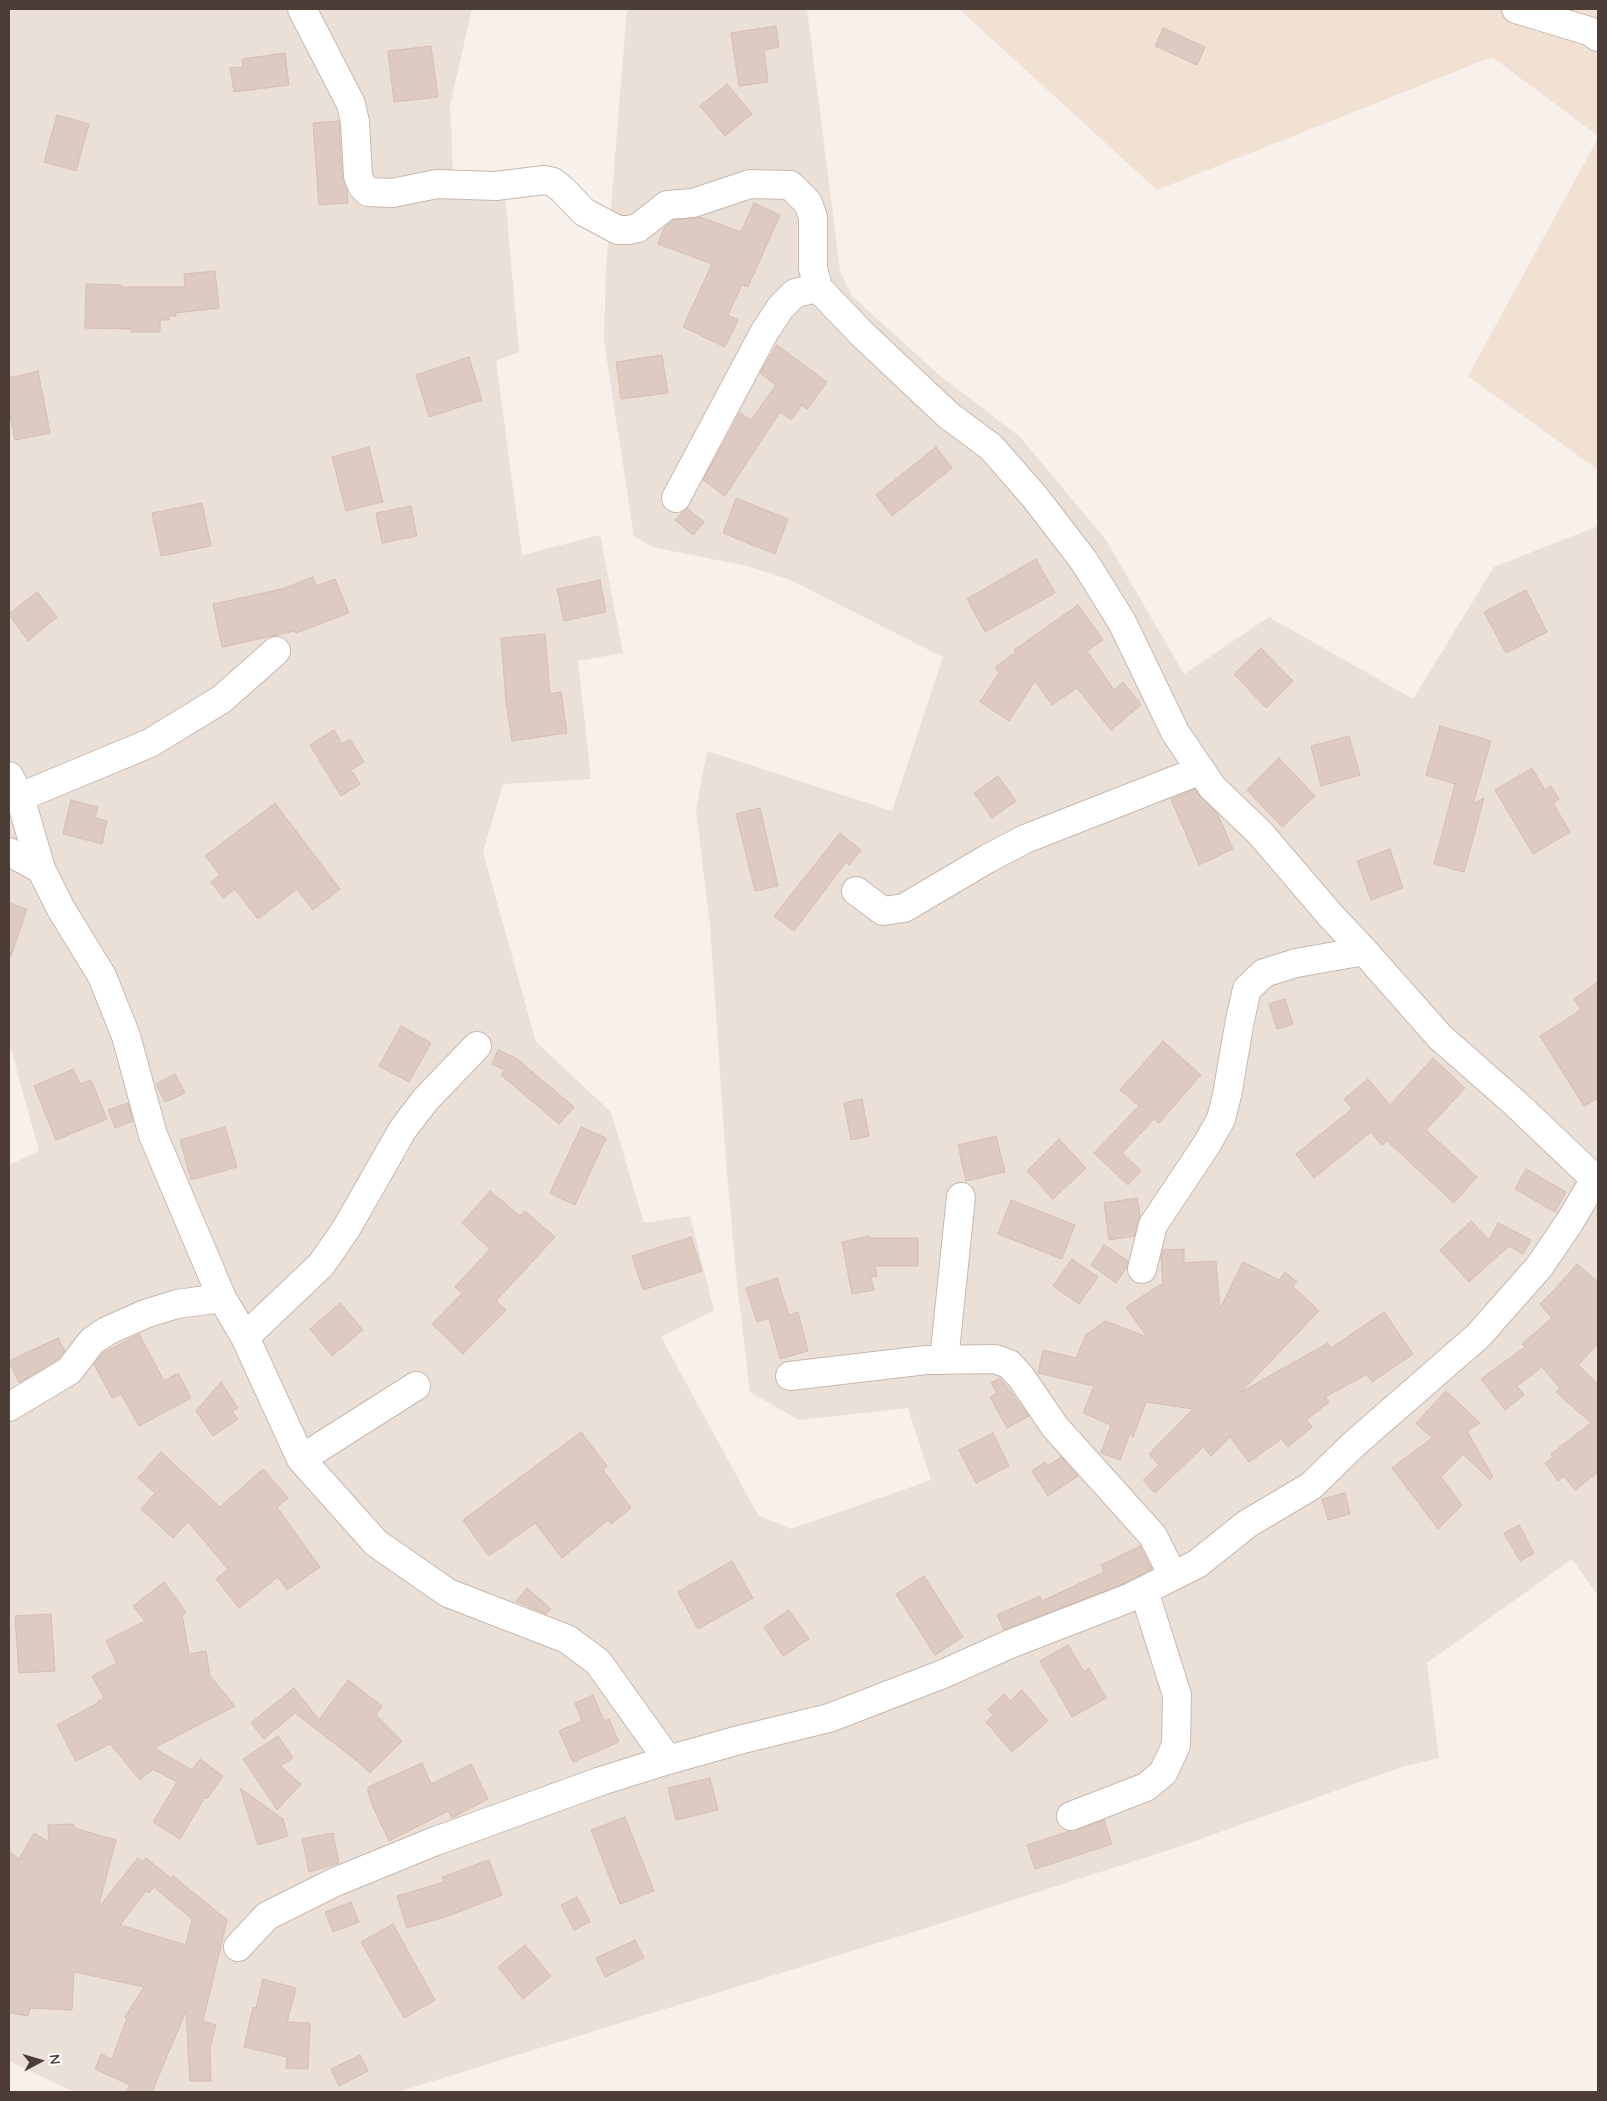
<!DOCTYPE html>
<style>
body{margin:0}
#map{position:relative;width:1607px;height:2101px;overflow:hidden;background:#f7f0eb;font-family:Quicksand,sans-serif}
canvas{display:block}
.frame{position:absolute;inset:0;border:10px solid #4c3e37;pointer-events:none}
.north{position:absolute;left:15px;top:2036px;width:50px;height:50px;-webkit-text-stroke:4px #fff;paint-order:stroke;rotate:84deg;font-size:14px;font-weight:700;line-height:20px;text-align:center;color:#4c3e37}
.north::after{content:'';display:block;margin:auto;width:18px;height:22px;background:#4c3e37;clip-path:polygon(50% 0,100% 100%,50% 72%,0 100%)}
</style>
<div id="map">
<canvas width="1607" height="2101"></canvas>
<div class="frame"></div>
<div class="north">N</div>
</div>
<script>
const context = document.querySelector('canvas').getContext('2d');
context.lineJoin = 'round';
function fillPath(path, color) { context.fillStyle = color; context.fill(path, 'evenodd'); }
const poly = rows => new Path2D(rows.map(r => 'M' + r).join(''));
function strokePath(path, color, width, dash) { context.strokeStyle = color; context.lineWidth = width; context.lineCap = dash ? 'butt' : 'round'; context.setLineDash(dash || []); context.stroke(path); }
const residential = poly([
 [9,9,472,9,450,105,453,173,503,173,519,352,496,361,522,555,600,535,623,653,578,661,591,779,503,784,483,852,536,1042,611,1112,644,1223,690,1216,714,1310,661,1337,758,1515,791,1529,931,1480,908,1408,799,1420,750,1392,737,1283,726,1161,710,925,696,810,707,751,892,811,943,657,788,579,747,566,652,547,634,536,604,341,606,268,627,9,807,9,840,271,852,296,938,374,1020,437,1106,540,1184,674,1269,617,1413,699,1494,567,1598,526,1598,1596,1572,1559,1427,1663,1439,1758,1402,1767,1178,1847,926,1928,398,2092,74,2092,9,2061,9,1165,39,1151,9,1042]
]);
const education = poly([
 [959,9,1598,9,1598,136,1492,57,1157,190],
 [1598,138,1598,470,1468,376]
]);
const building = poly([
 [776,26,779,47,764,50,768,82,739,86,731,33,776,26],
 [1163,28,1205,47,1197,65,1155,46,1163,28],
 [431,46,438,97,394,102,388,51,431,46],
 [285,53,289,85,234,92,230,68,243,67,242,59,285,53],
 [727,84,752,114,725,136,700,106,727,84],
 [57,115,89,124,76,171,44,162,57,115],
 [339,121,342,177,347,190,348,203,319,205,313,123,339,121],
 [754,203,780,215,748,287,742,285,728,315,738,320,725,347,683,327,712,264,658,244,664,228,673,220,700,217,741,232,754,203],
 [215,271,219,308,176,313,176,316,169,316,169,320,160,320,160,332,131,332,131,329,85,328,86,284,121,285,121,287,185,287,184,274,215,271],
 [777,345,827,382,807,409,802,405,791,420,780,412,725,496,703,480,740,413,751,420,776,385,760,373,777,345],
 [662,355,668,393,621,399,616,362,662,355],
 [469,357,482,400,429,417,416,375,469,357],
 [38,371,50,433,15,440,9,409,9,378,38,371],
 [369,447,383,502,346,511,332,457,369,447],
 [936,447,952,468,892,516,876,495,936,447],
 [736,498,788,519,775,554,723,533,736,498],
 [202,503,211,546,161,556,152,513,202,503],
 [411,506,417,536,382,543,376,513,411,506],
 [687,508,704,522,693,535,675,520,687,508],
 [1036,559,1055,593,985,632,967,599,1036,559],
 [313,577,316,586,335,579,349,613,296,633,295,631,222,647,213,604,282,589,313,577],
 [600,580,606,612,564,621,557,589,600,580],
 [1526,590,1547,632,1506,653,1484,612,1526,590],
 [37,592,57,617,28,641,9,614,37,592],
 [1078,605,1103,640,1087,651,1114,690,1123,682,1141,705,1111,730,1077,688,1052,705,1035,681,1009,721,980,702,999,673,995,667,1016,652,1014,650,1078,605],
 [545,634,550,694,561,692,567,733,512,741,506,701,501,638,545,634],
 [1261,648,1293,681,1266,708,1234,674,1261,648],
 [1440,726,1491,741,1473,804,1484,798,1464,872,1434,864,1455,784,1426,775,1440,726],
 [334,730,342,744,350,739,364,762,351,770,360,784,341,796,310,745,334,730],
 [1349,736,1360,775,1321,786,1311,746,1349,736],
 [1279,758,1315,796,1282,827,1247,790,1279,758],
 [1532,768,1545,790,1551,786,1559,799,1553,803,1570,832,1533,854,1495,790,1532,768],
 [998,776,1016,801,992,818,974,793,998,776],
 [1195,789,1217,813,1233,849,1199,865,1171,799,1195,789],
 [71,800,98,807,95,818,107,821,102,844,63,834,71,800],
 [275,803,340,889,313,910,297,889,258,919,235,889,223,898,211,882,220,875,205,856,275,803],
 [760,808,778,886,755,891,736,814,760,808],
 [840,833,861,850,849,865,846,862,794,931,774,916,840,833],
 [1390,849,1403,888,1371,900,1357,861,1390,849],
 [9,903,27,909,11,956,9,955,9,903],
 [1598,982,1598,1098,1584,1106,1540,1036,1581,1010,1574,999,1598,982],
 [1285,999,1293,1024,1277,1029,1269,1004,1285,999],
 [401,1026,431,1043,409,1082,379,1066,401,1026],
 [1163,1041,1201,1075,1159,1123,1154,1119,1122,1153,1141,1171,1128,1185,1094,1153,1139,1106,1120,1090,1163,1041],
 [498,1050,516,1058,574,1107,559,1124,501,1075,505,1070,492,1064,498,1050],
 [1433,1058,1465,1088,1426,1130,1477,1177,1454,1203,1387,1141,1382,1145,1371,1132,1314,1178,1296,1154,1352,1109,1344,1099,1368,1079,1390,1105,1433,1058],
 [73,1069,80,1084,91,1080,107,1119,56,1140,34,1086,73,1069],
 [175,1074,185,1093,165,1102,156,1084,175,1074],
 [862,1099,869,1136,851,1140,844,1103,862,1099],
 [128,1103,133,1121,115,1128,108,1110,128,1103],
 [225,1127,237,1167,191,1180,180,1140,225,1127],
 [581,1127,606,1138,575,1205,550,1193,581,1127],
 [996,1136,1005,1172,966,1181,958,1145,996,1136],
 [1059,1139,1086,1168,1053,1199,1027,1171,1059,1139],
 [1526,1169,1566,1192,1555,1212,1515,1189,1526,1169],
 [490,1191,520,1216,525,1211,555,1237,496,1301,506,1310,463,1354,432,1324,462,1293,455,1287,490,1249,462,1223,490,1191],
 [1137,1198,1140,1216,1134,1236,1109,1240,1104,1203,1137,1198],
 [1011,1200,1075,1225,1062,1259,998,1234,1011,1200],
 [1471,1221,1489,1240,1498,1223,1531,1240,1523,1254,1509,1246,1469,1282,1440,1250,1471,1221],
 [869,1236,870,1238,918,1238,918,1266,875,1266,877,1276,871,1277,874,1290,852,1294,842,1242,869,1236],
 [691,1237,702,1271,643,1290,632,1256,691,1237],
 [1104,1245,1128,1261,1127,1267,1116,1283,1091,1265,1104,1245],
 [1184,1249,1184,1263,1216,1261,1220,1309,1243,1262,1279,1280,1285,1272,1297,1282,1293,1286,1319,1311,1241,1392,1328,1343,1331,1348,1384,1312,1413,1354,1372,1382,1367,1374,1325,1397,1329,1402,1306,1420,1312,1427,1288,1447,1281,1439,1249,1462,1230,1437,1211,1456,1203,1447,1155,1493,1143,1480,1159,1465,1149,1454,1193,1409,1146,1402,1133,1437,1130,1433,1120,1460,1101,1453,1111,1425,1083,1413,1094,1386,1038,1373,1043,1350,1076,1358,1086,1335,1105,1321,1147,1337,1126,1307,1161,1284,1163,1286,1161,1256,1163,1250,1184,1249],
 [1072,1259,1098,1277,1079,1304,1053,1286,1072,1259],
 [1577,1264,1598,1282,1598,1344,1578,1365,1598,1384,1598,1472,1575,1490,1564,1476,1558,1481,1545,1463,1553,1457,1551,1454,1591,1423,1556,1392,1560,1388,1542,1367,1517,1386,1524,1395,1505,1410,1481,1379,1525,1347,1522,1344,1552,1318,1540,1304,1555,1289,1577,1264],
 [777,1278,789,1315,798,1312,808,1351,780,1359,769,1318,757,1322,746,1288,777,1278],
 [340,1303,363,1330,332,1356,310,1329,340,1303],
 [139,1334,164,1381,178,1373,191,1398,139,1426,121,1394,112,1398,94,1364,103,1353,139,1334],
 [58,1338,65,1351,58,1359,19,1383,9,1361,58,1338],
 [1000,1378,1029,1416,1007,1428,990,1397,997,1393,991,1383,1000,1378],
 [221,1382,238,1408,232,1411,238,1419,213,1436,196,1411,221,1382],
 [1446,1391,1480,1423,1467,1431,1493,1477,1490,1480,1463,1454,1441,1477,1462,1505,1438,1529,1392,1468,1432,1438,1416,1423,1446,1391],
 [581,1432,607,1466,603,1470,631,1508,611,1524,608,1520,562,1558,535,1523,489,1556,463,1520,581,1432],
 [993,1433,1009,1466,976,1483,959,1450,993,1433],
 [161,1452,220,1507,263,1469,288,1498,277,1507,320,1567,287,1590,278,1577,239,1608,216,1579,228,1569,188,1522,173,1538,141,1509,155,1493,138,1478,161,1452],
 [1061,1457,1078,1476,1048,1496,1032,1471,1045,1462,1048,1466,1061,1457],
 [1345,1493,1350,1514,1328,1520,1322,1499,1345,1493],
 [1519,1525,1534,1553,1520,1561,1504,1533,1519,1525],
 [1140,1546,1152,1569,1123,1584,1004,1630,997,1615,1040,1596,1042,1601,1104,1572,1101,1565,1140,1546],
 [732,1561,753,1598,698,1629,678,1592,732,1561],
 [924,1576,963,1637,935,1655,896,1594,924,1576],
 [164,1582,186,1612,182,1615,189,1654,206,1651,210,1676,235,1706,154,1748,192,1770,200,1759,223,1776,207,1799,205,1797,180,1839,153,1822,177,1782,153,1769,140,1780,110,1744,76,1761,57,1725,98,1703,97,1702,104,1698,92,1676,117,1663,106,1641,145,1621,133,1606,164,1582],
 [527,1588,551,1609,546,1614,516,1601,527,1588],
 [789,1610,809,1639,783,1656,764,1627,789,1610],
 [51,1614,55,1671,19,1673,15,1616,51,1614],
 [1068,1645,1084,1672,1089,1668,1106,1698,1072,1717,1040,1661,1068,1645],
 [348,1680,382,1706,376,1715,402,1741,370,1773,357,1761,295,1713,264,1739,251,1723,294,1688,319,1720,348,1680],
 [1022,1690,1048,1721,1012,1752,986,1722,993,1715,988,1709,1004,1694,1010,1701,1022,1690],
 [593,1695,604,1721,609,1719,619,1742,573,1762,559,1731,582,1721,575,1703,593,1695],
 [278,1736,293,1758,280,1766,301,1784,277,1810,243,1759,278,1736],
 [422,1763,431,1784,471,1764,488,1799,452,1818,448,1811,389,1841,374,1809,368,1793,368,1787,422,1763],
 [710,1778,718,1810,676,1820,668,1788,710,1778],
 [240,1788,283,1819,288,1836,258,1845,240,1788],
 [625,1817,654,1891,620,1904,591,1830,625,1817],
 [1104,1820,1112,1844,1035,1869,1027,1845,1104,1820],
 [73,1824,74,1828,116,1840,98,1908,138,1858,143,1862,146,1858,172,1879,173,1876,227,1920,203,2021,216,2025,210,2047,211,2081,190,2081,186,2011,152,2092,126,2092,130,2085,95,2069,101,2054,112,2059,127,2018,125,2017,144,1987,74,1972,72,2010,30,2008,28,2016,9,2013,9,1851,19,1859,34,1833,49,1842,48,1825,73,1824],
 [154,1887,192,1919,186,1945,120,1925,146,1891,149,1893,154,1887],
 [333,1833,339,1863,309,1872,302,1839,333,1833],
 [489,1860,502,1895,451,1915,407,1928,397,1896,444,1882,442,1877,489,1860],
 [577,1897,590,1922,574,1930,561,1905,577,1897],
 [351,1902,359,1922,333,1932,325,1912,351,1902],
 [393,1924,435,2000,404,2018,361,1942,393,1924],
 [635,1940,644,1958,605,1977,596,1958,635,1940],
 [525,1945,551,1976,523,1999,498,1967,525,1945],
 [263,1979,296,1988,287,2022,310,2023,308,2069,286,2068,287,2057,244,2047,253,2007,256,2008,263,1979],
 [360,2055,368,2071,339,2086,331,2069,360,2055]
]);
const minor = poly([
 [302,9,351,104,355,122,358,176,362,186,368,192,392,193,437,184,496,186,544,180,553,182,562,189,584,212,618,230,628,230,638,228,667,205,693,203,750,184,790,185,808,203,813,217,813,268,818,288,861,333,948,415,991,447,1034,496,1084,561,1122,622,1175,732,1212,787,1260,833,1331,916,1364,951,1440,1037,1515,1103,1595,1179],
 [1516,9,1589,31,1598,37],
 [676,498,765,331,781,307,795,293,818,288],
 [9,776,20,797,41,869,61,909,102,976,126,1036,153,1135,222,1298,245,1337,301,1459,376,1543,448,1593,567,1639,598,1662,668,1760],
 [20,797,150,743,222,699,276,651],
 [9,852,41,869],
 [856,891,883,911,904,908,987,859,1025,839,1201,770],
 [1142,1269,1153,1225,1207,1144,1221,1119,1227,1095,1240,1020,1247,989,1264,973,1296,963,1364,951],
 [245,1337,321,1265,346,1229,403,1129,426,1099,477,1046],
 [944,1360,961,1197],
 [790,1376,926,1360,995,1359,1009,1364,1021,1377,1055,1427,1153,1536,1173,1576],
 [9,1407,69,1371,92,1341,107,1331,145,1314,177,1304,222,1298],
 [301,1459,416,1386],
 [1071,1816,1146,1787,1163,1773,1176,1745,1177,1695,1144,1591],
 [238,1947,267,1916,335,1882,433,1842,601,1781,668,1760,739,1740,829,1718,943,1674,1010,1644,1129,1598,1197,1564,1247,1524,1311,1486,1354,1444,1478,1336,1539,1267,1569,1223,1595,1179,1598,1176]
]);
fillPath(residential, '#ebe0d8');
fillPath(education, '#f1e1d3');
fillPath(building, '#ddcbc1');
strokePath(building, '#d6bdb1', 1);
strokePath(minor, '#c7b8af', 30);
strokePath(minor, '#fff', 28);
</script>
